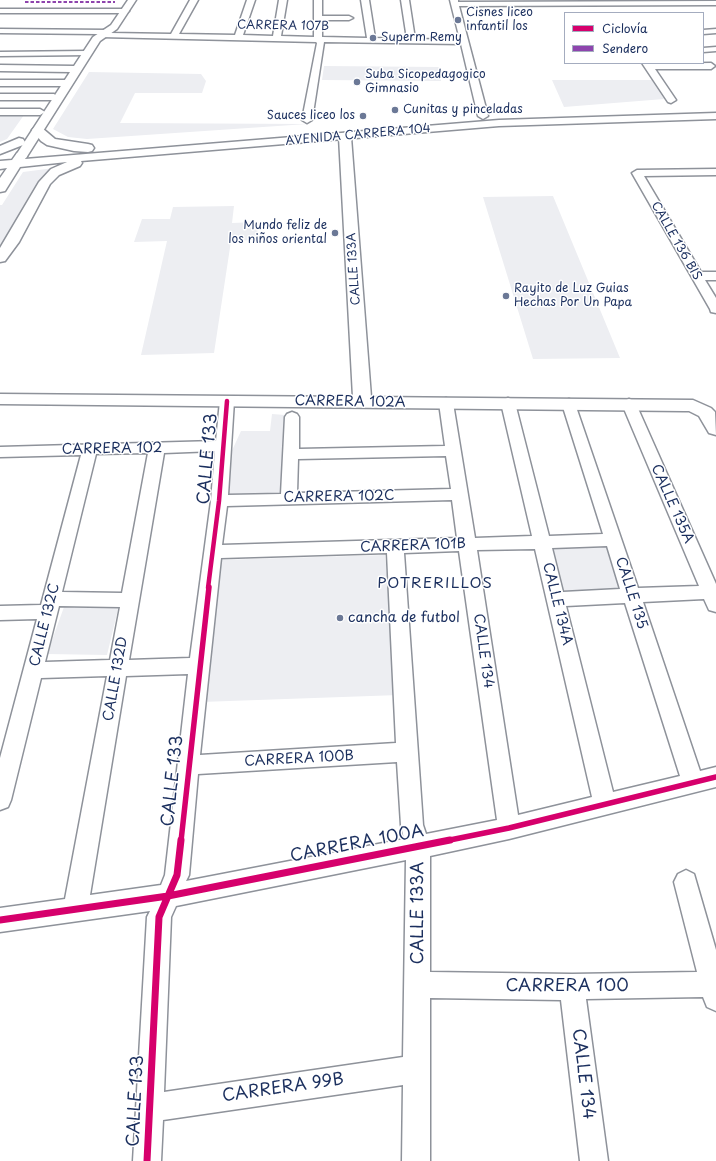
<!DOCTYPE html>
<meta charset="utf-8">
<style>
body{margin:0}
#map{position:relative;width:716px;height:1161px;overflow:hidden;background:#fff;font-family:"Playpen Sans",sans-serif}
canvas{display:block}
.legend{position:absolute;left:564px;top:12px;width:140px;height:52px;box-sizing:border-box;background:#fff;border:1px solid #a4acbf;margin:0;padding:5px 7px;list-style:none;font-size:12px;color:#1b2f5e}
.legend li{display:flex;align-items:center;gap:8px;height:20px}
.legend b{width:20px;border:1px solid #a4acbf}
</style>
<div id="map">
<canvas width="716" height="1161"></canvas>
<ul class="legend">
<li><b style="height:5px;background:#d6006c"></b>Ciclovía</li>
<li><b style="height:5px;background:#8e44ad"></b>Sendero</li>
</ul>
</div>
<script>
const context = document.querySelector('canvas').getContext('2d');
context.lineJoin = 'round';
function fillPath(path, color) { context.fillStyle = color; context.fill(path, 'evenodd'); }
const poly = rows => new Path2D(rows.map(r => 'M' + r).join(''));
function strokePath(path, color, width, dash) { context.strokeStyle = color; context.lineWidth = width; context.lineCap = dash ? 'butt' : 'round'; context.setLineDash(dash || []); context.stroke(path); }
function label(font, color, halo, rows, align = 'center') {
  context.font = font + ' "Playpen Sans",sans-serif'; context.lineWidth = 3; context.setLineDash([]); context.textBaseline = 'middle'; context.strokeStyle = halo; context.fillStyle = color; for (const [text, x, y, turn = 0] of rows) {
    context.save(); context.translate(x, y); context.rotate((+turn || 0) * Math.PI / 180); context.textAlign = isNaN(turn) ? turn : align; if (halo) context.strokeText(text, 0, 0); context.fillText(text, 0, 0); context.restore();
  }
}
const green = poly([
 [324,66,439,67,441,81,322,80],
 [89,72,201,74,206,81,202,93,135,93,120,123,307,124,87,139,68,137,53,129],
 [552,80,652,80,664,99,564,107],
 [0,115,24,115,7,139,0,142],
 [54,168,0,249,0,205,2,205,23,172],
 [553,196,620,358,533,359,483,197],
 [234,206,232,223,259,222,256,240,231,241,214,353,141,355,167,241,134,242,142,219,170,219,173,207],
 [272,414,285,415,280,493,227,495,229,457,241,431,270,431],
 [609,546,621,590,562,592,552,548],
 [385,555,399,695,201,702,217,560],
 [119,605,107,655,47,654,64,607]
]);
const street = poly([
 [190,0,198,0,179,34,235,35,247,0,255,0,243,35,273,36,279,0,287,0,281,36,314,37,314,0,322,0,322,16,349,16,353,18,349,20,322,20,322,37,367,38,361,0,369,0,375,38,407,39,401,0,409,0,415,39,460,40,450,0,458,0,458,2,716,1,716,5,459,6,488,116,483,119,478,116,461,44,324,42,312,120,307,123,302,120,317,43,316,42,101,37,98,37,98,34,0,33,0,29,107,30,110,30,110,33,171,34,190,0],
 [0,9,125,9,129,11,125,13,0,13,0,9],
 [716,29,716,33,703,34,703,30,716,29],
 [716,47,716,51,703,52,703,48,716,47],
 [86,51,89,51,89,55,0,56,0,52,86,51],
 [642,63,650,63,651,64,711,63,715,66,711,69,655,69,676,100,671,103,668,102,642,63],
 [0,80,67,80,71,83,67,86,0,86,0,80],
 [0,94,54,94,58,97,54,100,0,100,0,94],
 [0,109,40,109,45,112,40,115,0,115,0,109],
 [716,169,716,175,644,176,701,272,716,272,716,280,705,280,716,298,716,313,711,312,710,309,632,173,637,170,716,169],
 [227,397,232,398,234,401,228,495,281,494,285,417,287,414,292,412,297,414,299,417,299,449,445,446,439,403,441,400,446,398,451,400,453,403,475,538,532,536,501,403,503,400,508,398,513,400,515,403,549,536,603,534,562,404,564,401,569,399,574,401,638,588,699,586,622,404,624,401,629,399,634,401,636,404,716,584,716,612,709,610,704,599,643,602,700,771,716,767,716,787,509,839,430,856,430,972,572,974,697,972,674,882,678,874,686,870,694,874,716,950,716,1011,707,1007,703,997,586,999,608,1161,580,1161,561,1000,430,998,430,1161,402,1161,403,1085,163,1120,161,1161,133,1161,147,917,150,911,0,932,0,908,65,899,107,676,41,678,11,800,8,807,0,810,0,758,37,619,0,620,0,606,41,605,81,455,0,457,0,447,216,441,220,401,222,398,227,397],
 [215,451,211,501,190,658,129,660,164,453,215,451],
 [148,453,122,593,62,592,96,454,148,453],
 [446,456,451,489,297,493,298,459,446,456],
 [452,500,457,538,222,545,227,506,452,500],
 [607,546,620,589,563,592,552,548,607,546],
 [535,549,592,797,518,815,477,550,535,549],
 [459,551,497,820,426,834,423,825,404,553,459,551],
 [387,553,396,743,200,755,221,558,387,553],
 [625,603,680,776,613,792,566,606,625,603],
 [59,606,120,607,110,660,45,662,59,606],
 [188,674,165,875,161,885,90,895,126,676,188,674],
 [397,762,401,825,404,839,186,881,189,875,198,774,397,762],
 [406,860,403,1057,164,1092,171,917,176,906,406,860]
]);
const secondary = poly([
 [128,0,136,0,117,29,100,41,26,158,18,158,16,155,70,72,0,71,0,65,74,66,93,37,111,25,128,0],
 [345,133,349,134,351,137,371,397,693,400,711,408,715,412,716,435,709,433,699,416,689,411,684,411,0,404,0,394,353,397,339,137,341,134,345,133]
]);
const primary = poly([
 [716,113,716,119,499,126,81,161,82,163,80,166,59,175,50,184,19,242,5,261,0,262,0,248,39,182,51,169,67,162,20,167,5,191,0,192,0,178,7,168,0,169,0,161,12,160,17,153,21,152,25,153,27,156,25,159,499,120,716,113],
 [38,126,42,128,55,139,88,144,92,145,94,148,92,151,88,152,74,151,47,145,41,141,32,130,34,128,38,126],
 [19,138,23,139,25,142,23,145,0,154,0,146,19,138]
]);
const quiet = poly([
 [25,2,115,2]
]);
const cyclewayFar2 = poly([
 [208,588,219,501,227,401]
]);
const cyclewayFar1 = poly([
 [181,841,209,587],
 [445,841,509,828,716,777]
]);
const cycleway = poly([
 [0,920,168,896,450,840],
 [147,1161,159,917,177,875,181,840]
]);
const markers = [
 [458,20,4,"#6b7896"],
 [373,38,4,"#6b7896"],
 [357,82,4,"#6b7896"],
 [395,110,4,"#6b7896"],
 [363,116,4,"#6b7896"],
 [335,233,4,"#6b7896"],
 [506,296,4,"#6b7896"],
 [340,618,4,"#6b7896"]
];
const farPoinames = [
 ["Cisnes liceo",466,13],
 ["infantil los",466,27],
 ["Superm Remy",381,38],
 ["Suba Sicopedagogico",365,75],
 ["Gimnasio",365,89],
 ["Cunitas y pinceladas",403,110],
 ["Sauces liceo los",355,116,"right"],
 ["Mundo feliz de",327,226,"right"],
 ["los niños oriental",327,240,"right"],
 ["Rayito de Luz Guias",514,289],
 ["Hechas Por Un Papa",514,303]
];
const farStreetnames = [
 ["CARRERA 107B",283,26,1],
 ["AVENIDA CARRERA 104",358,135,-5],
 ["CALLE 136 BIS",676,241,60],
 ["CALLE 133A",354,269,-94]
];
const streetNames = [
 ["CARRERA 102A",350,402,1],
 ["CARRERA 102",112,449,-1],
 ["CARRERA 102C",339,497,-1],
 ["CALLE 135A",672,504,66],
 ["CARRERA 101B",413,546,-2],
 ["CALLE 135",631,593,72],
 ["CALLE 134A",557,604,76],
 ["CALLE 132C",45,625,-76],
 ["CALLE 134",483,651,82],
 ["CALLE 132D",116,679,-80],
 ["CARRERA 100B",299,759,-3]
];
const poiNames = [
 ["cancha de futbol",348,618]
];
const neighbourhoodNames = [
 ["POTRERILLOS",435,584]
];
const nearStreetnames = [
 ["CALLE 133",208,459,-85],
 ["CALLE 133",173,781,-84],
 ["CARRERA 100A",357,844,-11],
 ["CALLE 133A",418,913,-90],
 ["CARRERA 100",567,986],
 ["CALLE 134",583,1074,83],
 ["CARRERA 99B",283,1088,-8],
 ["CALLE 133",136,1101,-87]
];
fillPath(green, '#edeef2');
strokePath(street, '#8e929a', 3);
strokePath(secondary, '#8e929a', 3);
strokePath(primary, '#8e929a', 3);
fillPath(street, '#fff');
fillPath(secondary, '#fff');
fillPath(primary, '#fff');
strokePath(quiet, '#8e44ad', 2, [3.5, 2]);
strokePath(cyclewayFar2, '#d6006c', 4.5);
strokePath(cyclewayFar1, '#d6006c', 5.5);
strokePath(cycleway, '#d6006c', 7);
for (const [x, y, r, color] of markers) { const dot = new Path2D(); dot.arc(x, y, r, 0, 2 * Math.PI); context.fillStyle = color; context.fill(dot); strokePath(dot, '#fff', 1.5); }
label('12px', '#1b2f5e', '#fff', farPoinames, 'left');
label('12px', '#1b2f5e', '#fff', farStreetnames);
label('14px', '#1b2f5e', '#fff', streetNames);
label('14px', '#1b2f5e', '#fff', poiNames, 'left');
context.letterSpacing = '1px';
label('15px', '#1b2f5e', '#fff', neighbourhoodNames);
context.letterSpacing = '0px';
label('17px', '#1b2f5e', '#fff', nearStreetnames);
</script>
